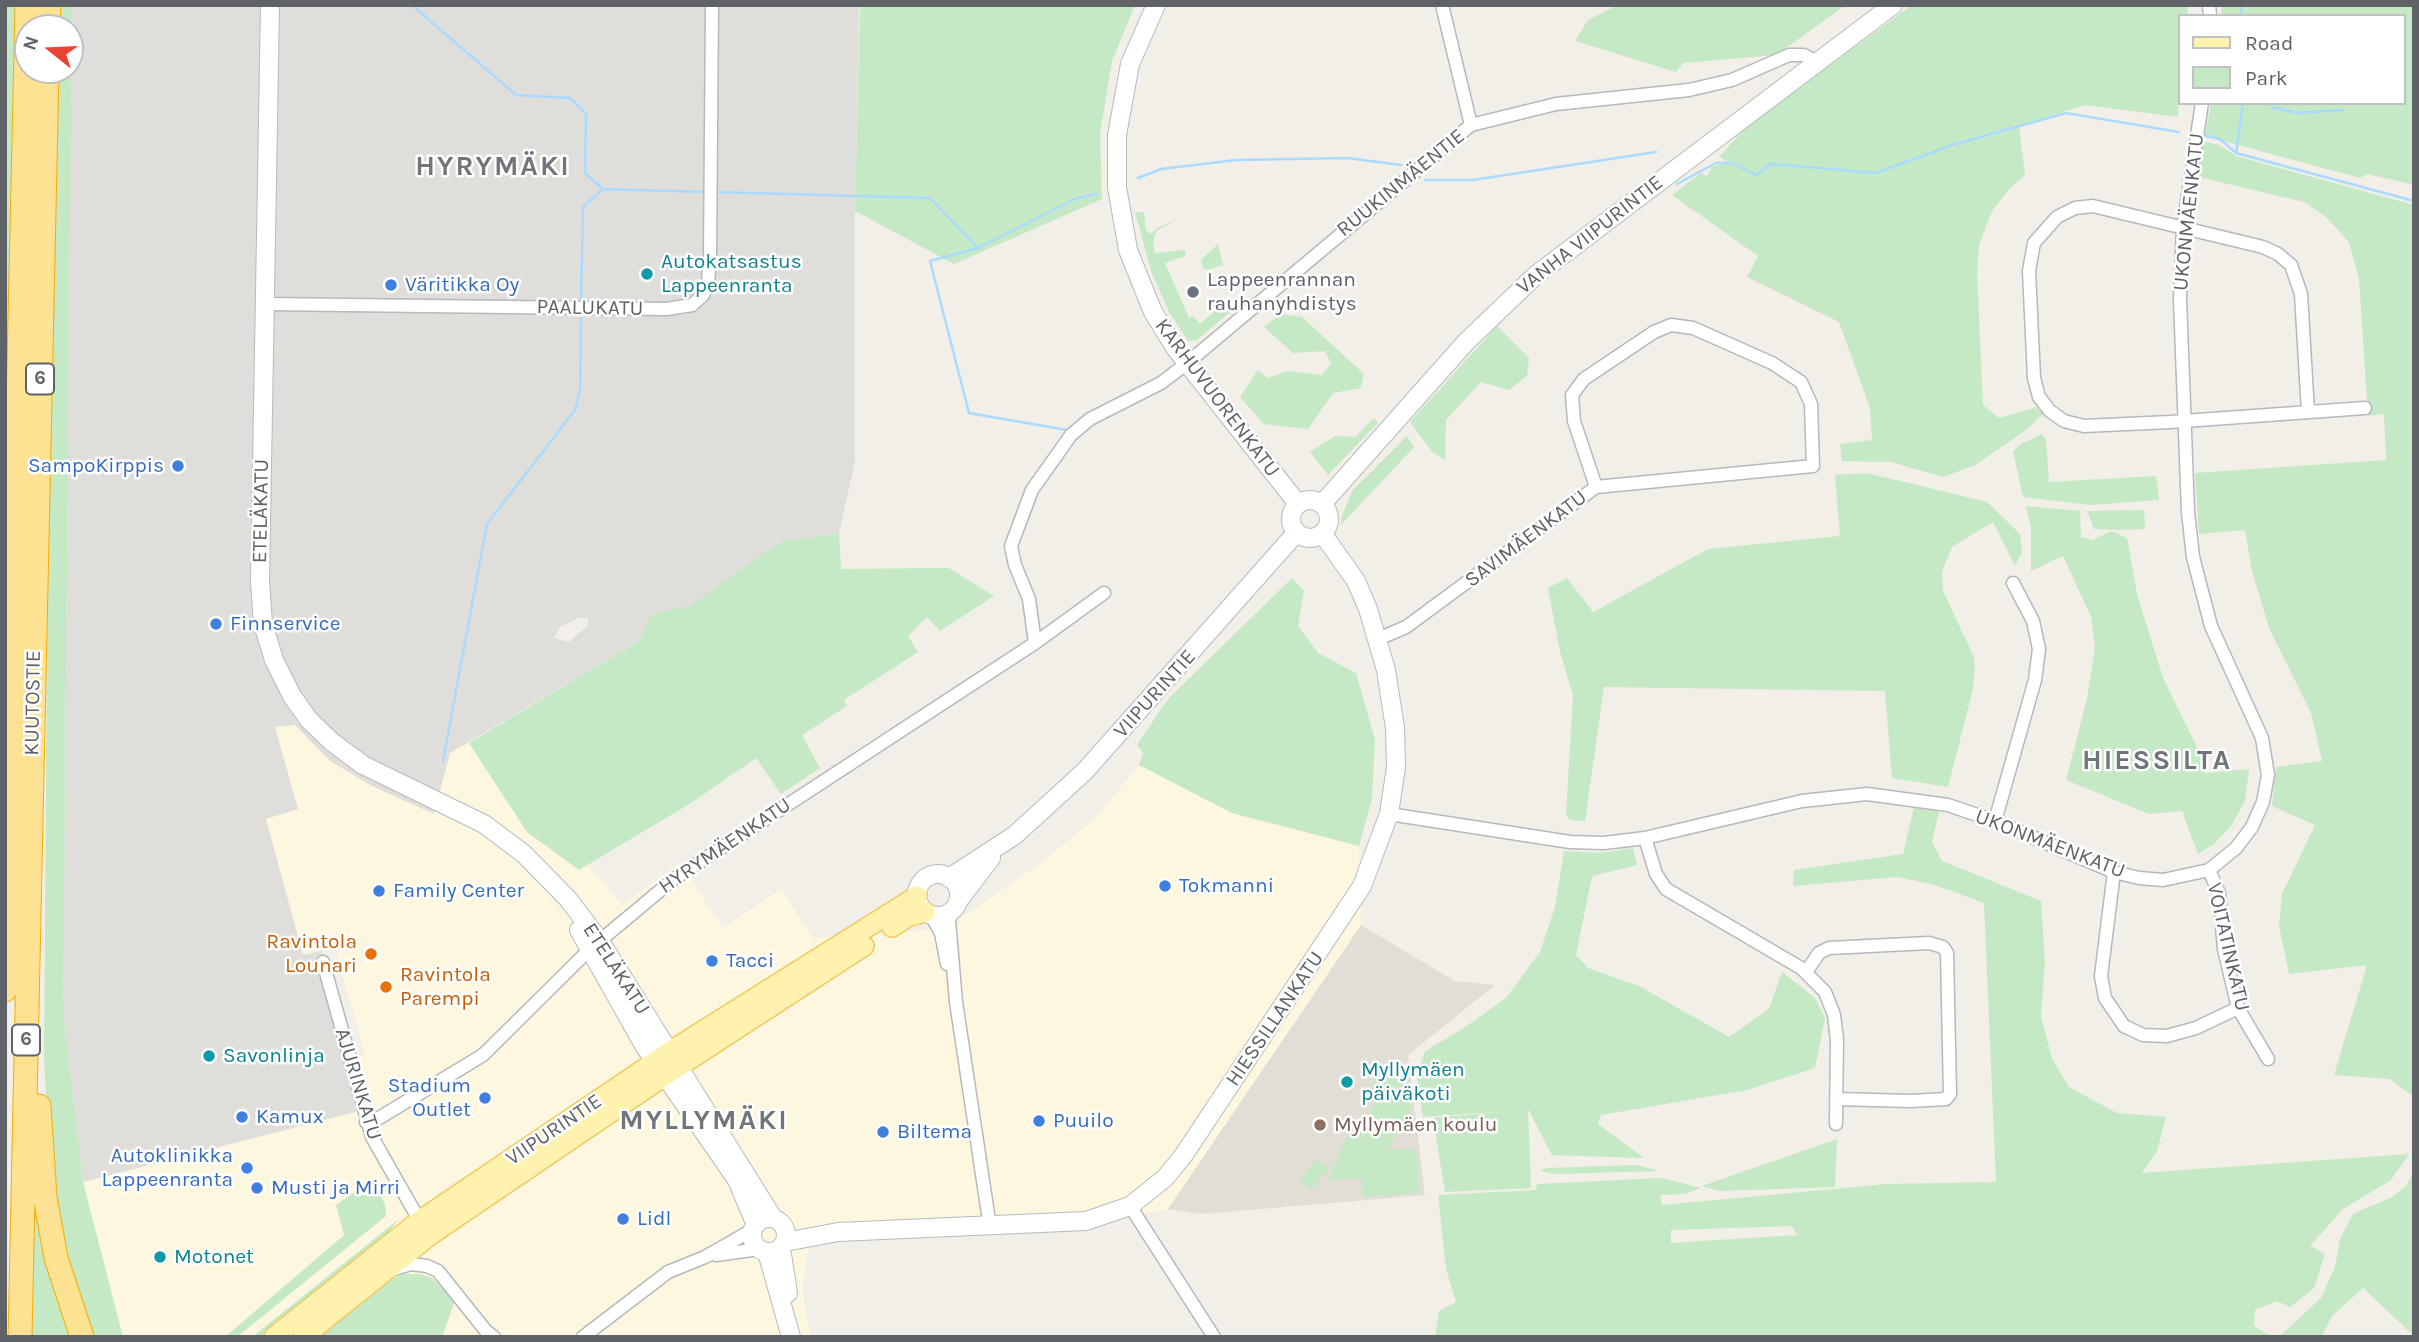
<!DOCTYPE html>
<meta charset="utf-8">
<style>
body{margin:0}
#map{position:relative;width:2419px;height:1342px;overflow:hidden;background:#f1efe8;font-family:Karla,sans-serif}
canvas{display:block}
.frame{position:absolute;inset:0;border:7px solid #5f6368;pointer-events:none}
.legend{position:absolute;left:2178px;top:14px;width:228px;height:91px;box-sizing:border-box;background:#fff;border:2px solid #bfc1c3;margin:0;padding:9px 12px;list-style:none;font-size:21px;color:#5f6368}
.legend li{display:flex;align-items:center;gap:14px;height:35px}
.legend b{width:35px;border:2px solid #bfc1c3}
.north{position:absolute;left:14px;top:14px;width:70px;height:70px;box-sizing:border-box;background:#fff;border:2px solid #bfc1c3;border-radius:50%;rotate:288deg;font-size:19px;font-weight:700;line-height:28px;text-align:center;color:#5f6368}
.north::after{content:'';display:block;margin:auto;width:24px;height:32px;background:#ea4335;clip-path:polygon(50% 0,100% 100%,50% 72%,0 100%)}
</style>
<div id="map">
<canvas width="2419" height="1342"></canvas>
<div class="frame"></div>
<ul class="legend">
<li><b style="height:9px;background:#fff2af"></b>Road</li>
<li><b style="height:19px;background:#c5e8c5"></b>Park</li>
</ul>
<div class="north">N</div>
</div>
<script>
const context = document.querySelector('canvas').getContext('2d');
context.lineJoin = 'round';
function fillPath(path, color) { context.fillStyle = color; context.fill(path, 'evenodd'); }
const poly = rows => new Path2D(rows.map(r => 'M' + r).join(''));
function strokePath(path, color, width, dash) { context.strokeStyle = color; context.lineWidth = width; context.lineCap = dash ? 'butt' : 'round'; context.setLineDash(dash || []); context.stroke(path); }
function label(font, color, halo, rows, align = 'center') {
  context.font = font + ' Karla,sans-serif'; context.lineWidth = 5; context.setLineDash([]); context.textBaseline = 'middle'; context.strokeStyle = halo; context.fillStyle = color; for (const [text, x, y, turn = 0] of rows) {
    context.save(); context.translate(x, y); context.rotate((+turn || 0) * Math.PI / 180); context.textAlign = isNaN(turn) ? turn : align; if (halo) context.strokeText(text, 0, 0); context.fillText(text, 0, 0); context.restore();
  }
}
const commercial = poly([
 [295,725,330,761,434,813,450,753,469,743,527,832,579,870,586,863,622,905,680,863,723,928,781,889,813,938,946,929,1042,862,1097,817,1139,765,1232,813,1359,846,1361,925,1168,1209,1081,1227,810,1241,802,1288,810,1337,123,1337,83,1182,363,1110,349,1058,365,1054,335,947,303,955,265,819,298,809,275,727]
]);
const industrial = poly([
 [72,5,859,5,855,211,855,461,839,533,780,542,691,606,651,615,639,641,450,753,434,814,372,786,330,761,295,725,275,727,298,809,266,819,303,955,321,951,363,1110,83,1182,63,1012],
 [578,618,588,618,587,626,569,642,554,638,560,627]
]);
const education = poly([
 [1361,925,1455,981,1495,985,1408,1055,1425,1195,1203,1214,1168,1209]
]);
const green = poly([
 [5,5,18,5,5,606],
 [58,5,72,5,63,1012,83,1182,123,1337,91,1337,67,1273,49,1165,44,1054,48,515,56,70,70,70,70,28,57,28],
 [860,5,1135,5,1112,61,1100,134,1102,199,954,264,855,211],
 [1618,5,1846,5,1776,55,1683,63,1676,72,1575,41,1588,20],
 [1912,5,2187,5,2188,16,2179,16,2178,117,2085,105,2019,126,2025,175,2011,187,1992,211,1979,245,1977,273,1983,405,1999,418,2036,407,2043,414,2025,431,1975,465,1943,477,1891,462,1842,461,1840,444,1872,440,1870,408,1839,322,1747,277,1758,256,1672,195,1701,173,1707,176,1712,167,1728,162,1719,157,1747,126],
 [2222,5,2414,5,2414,185,2367,174,2360,178,2205,136,2211,103,2403,103,2403,16,2221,16],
 [2203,141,2219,145,2236,156,2414,205,2414,1097,2390,1079,2334,1075,2367,965,2289,974,2279,926,2282,894,2315,825,2272,806,2276,767,2322,761,2311,713,2269,628,2252,571,2245,530,2199,534,2195,473,2386,460,2384,414,2368,416,2359,279,2349,242,2326,217,2304,202,2199,177],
 [1135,212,1144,212,1146,230,1151,234,1157,228,1180,218,1156,231,1153,243,1155,253,1185,250,1186,256,1165,263,1189,318,1193,316,1200,324,1224,303,1229,308,1230,312,1197,340,1189,341,1186,338,1169,312,1151,271],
 [1218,244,1223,265,1207,270,1203,268,1201,260],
 [1280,314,1302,317,1364,374,1361,388,1333,393,1308,429,1264,424,1240,397,1258,370,1268,378,1287,371,1322,375,1331,363,1325,351,1293,353,1264,327],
 [1497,326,1529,358,1527,376,1509,390,1481,382,1446,420,1445,460,1432,452,1410,422],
 [1374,418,1378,423,1328,475,1310,452,1335,436,1355,437],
 [2042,434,2046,440,2049,482,2156,476,2159,500,2090,505,2023,497,2013,451,2021,444],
 [1407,436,1414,447,1341,525,1341,519,1352,491],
 [1867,473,1987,502,2020,534,2022,552,2015,566,1993,522,1952,547,1942,572,1943,591,1973,655,1975,666,1973,689,1948,787,1892,778,1885,691,1604,687,1585,821,1570,820,1566,815,1573,695,1560,652,1548,588,1567,578,1593,612,1708,549,1840,536,1835,475],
 [2026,506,2080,511,2081,537,2092,540,2112,531,2127,538,2137,594,2163,678,2203,759,2204,773,2249,769,2245,801,2231,826,2214,844,2198,854,2182,811,2149,814,2066,780,2087,699,2095,647,2091,617,2063,556,2031,571,2031,528],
 [2144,510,2145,529,2120,530,2094,529,2087,511],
 [839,533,841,569,949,568,994,596,940,631,927,617,908,636,918,652,844,700,847,706,802,735,820,768,781,794,756,758,691,803,579,870,527,832,469,743,639,641,651,615,691,605,780,542],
 [1292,578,1304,591,1298,626,1318,653,1356,673,1375,740,1372,799,1359,846,1232,813,1139,765,1143,753,1137,745,1168,699],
 [1914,807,1939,812,1932,842,1942,861,2041,901,2045,962,2041,1016,2052,1059,2069,1087,2117,1113,2166,1117,2157,1151,2142,1173,2409,1154,2391,1180,2343,1209,2310,1246,2325,1254,2314,1288,2290,1307,2277,1301,2255,1310,2254,1326,2272,1337,1435,1337,1439,1311,1456,1302,1446,1269,1438,1195,1536,1190,1537,1184,1662,1178,1701,1188,1685,1194,1660,1195,1662,1205,1887,1184,1996,1182,1984,903,1935,885,1897,877,1793,886,1794,870,1903,854],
 [1792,1226,1797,1235,1671,1243,1671,1230],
 [1633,848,1637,865,1592,876,1576,955,1588,968,1641,987,1729,1037,1769,1009,1782,972,1815,998,1825,1018,1815,1068,1747,1090,1601,1115,1598,1124,1644,1158,1552,1155,1528,1109,1531,1188,1445,1192,1433,1118,1511,1111,1423,1117,1417,1076,1425,1051,1461,1030,1506,998,1540,952,1555,907,1564,851,1600,853],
 [1384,1068,1404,1076,1411,1112,1388,1149,1416,1150,1419,1193,1363,1197,1361,1178,1328,1180,1349,1132,1361,1128,1374,1105,1372,1085],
 [1837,1139,1835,1187,1720,1191,1702,1186],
 [33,1150,76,1337,31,1337],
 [1317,1159,1329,1168,1311,1190,1300,1180],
 [1637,1165,1659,1171,1554,1174,1540,1171,1546,1168],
 [2414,1171,2414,1336,2363,1288,2333,1315,2321,1337,2279,1337,2321,1298,2335,1267,2340,1239,2353,1214,2392,1197,2406,1186],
 [373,1179,385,1205,386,1216,237,1337,225,1337,344,1235,336,1205],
 [399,1219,384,1238,264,1337,252,1337],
 [404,1274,421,1274,432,1278,455,1301,442,1337,318,1337,388,1281]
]);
const stream = poly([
 [412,5,516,95,570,98,586,114,585,173,603,189,706,192],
 [2241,5,2241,16],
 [2270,103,2272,107,2297,113,2343,110],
 [2205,136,2220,139,2236,153,2414,201],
 [2236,153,2243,103],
 [1138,178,1161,169,1236,160,1347,158,1401,165],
 [1425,180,1473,180,1656,152],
 [1677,184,1716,163,1732,163,1756,175,1771,164,1876,173,1952,145,2066,113,2179,132],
 [713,192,930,198,978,248,1075,199,1096,194],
 [978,248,930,261,969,413,1067,430],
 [581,303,583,207,603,189],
 [443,761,487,524,575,410,580,389,581,313]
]);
const street = poly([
 [1442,5,1471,125],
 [2209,5,2210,16],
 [266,304,667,309,692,305,703,295,708,283,710,257,712,5],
 [2308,412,2301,294,2291,265,2278,254,2263,247,2093,206,2075,208,2057,217,2034,243,2029,271,2034,378,2039,397,2050,411,2064,421,2084,426,2170,422,2365,408],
 [1378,639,1406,627,1596,487,1813,466,1811,404,1801,382,1772,363,1693,328,1671,325,1654,332,1584,379,1572,395,1574,421,1596,487],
 [1035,643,1029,599,1015,565,1011,546,1032,490,1071,435,1090,419,1161,383,1186,364,1471,125,1556,104,1689,90,1732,80,1789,55,1804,55,1817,62],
 [1389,814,1570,842,1604,843,1645,838,1802,801,1867,794,1948,805,1995,821,2114,872,2139,878,2163,880,2209,870,2236,848,2252,827,2263,802,2268,775,2262,738,2211,626,2193,557,2188,512,2180,299,2183,228,2202,103],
 [1995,821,2035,680,2039,649,2033,621,2013,583],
 [1645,838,1656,874,1666,889,1801,968,1825,992,1834,1015,1837,1040,1836,1124],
 [2209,870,2219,893,2224,949,2238,1008,2268,1059],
 [2114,872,2101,976,2105,998,2124,1026,2143,1035,2167,1036,2196,1028,2238,1008],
 [952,911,949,920,956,1002,990,1227],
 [931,915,941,933,947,964],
 [323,962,372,1137,422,1225],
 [1806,972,1819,953,1829,948,1929,943,1943,947,1947,953,1950,1094,1946,1099,1911,1101,1836,1099],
 [366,1122,379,1118,483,1055,590,949,674,879,1035,643,1104,593],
 [1130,1206,1214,1337],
 [716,1255,759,1249],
 [394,1269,411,1264,427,1266,438,1271,486,1331,494,1337],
 [583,1337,668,1272,705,1257,754,1229]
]);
const secondary = poly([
 [270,5,260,582,263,624,274,660,292,696,309,720,332,742,363,765,484,824,524,854,568,899,600,941,773,1218],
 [1156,5,1130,64,1117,135,1117,187,1128,250,1153,312,1176,349,1298,504],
 '1291 519a19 19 0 1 1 38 0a19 19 0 1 1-38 0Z',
 [1322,504,1466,342,1536,275,1893,5],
 '917 895a21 21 0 1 1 42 0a21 21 0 1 1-42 0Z',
 [949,878,1015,835,1085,771,1297,532],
 [959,900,991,858],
 [579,930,645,1047,737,1180,756,1225],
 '752 1235a17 17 0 1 1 34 0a17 17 0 1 1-34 0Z',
 [785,1242,838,1232,1086,1221,1130,1206,1165,1178,1183,1156,1362,886,1389,814,1396,767,1395,728,1386,670,1368,609,1356,581,1322,533],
 [781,1248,788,1293],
 [767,1252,791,1337]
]);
const primary = poly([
 [892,927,907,917,925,912],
 [274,1337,419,1221,669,1052,917,896],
 [303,1337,429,1236,666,1075,864,946]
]);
const highway = poly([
 [48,28,49,5],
 [5,990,27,5],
 [39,1106,45,1197,56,1258,82,1337],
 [20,1337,47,70]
]);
const markers = [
 [647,274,7,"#0f9aa8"],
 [391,285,7,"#3f7fe0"],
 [1193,292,7,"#6b7280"],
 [178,466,7,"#3f7fe0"],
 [216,624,7,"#3f7fe0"],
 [1165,886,7,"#3f7fe0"],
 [379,891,7,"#3f7fe0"],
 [371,954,7,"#e8710a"],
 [712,961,7,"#3f7fe0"],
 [386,987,7,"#e8710a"],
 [209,1056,7,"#0f9aa8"],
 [1347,1082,7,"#0f9aa8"],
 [485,1098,7,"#3f7fe0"],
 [242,1117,7,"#3f7fe0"],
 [1039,1121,7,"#3f7fe0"],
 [1320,1125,7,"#8d6e63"],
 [883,1132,7,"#3f7fe0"],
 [247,1168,7,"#3f7fe0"],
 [257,1188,7,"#3f7fe0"],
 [623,1219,7,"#3f7fe0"],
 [160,1257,7,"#0f9aa8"]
];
const shields = [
 [40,379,28],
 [26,1040,28]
];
const shieldNames = [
 ["6",40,379],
 ["6",26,1040]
];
const streetNames = [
 ["RUUKINMÄENTIE",1401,183,-39],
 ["UKONMÄENKATU",2189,212,-84],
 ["VANHA VIIPURINTIE",1590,235,-38],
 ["PAALUKATU",590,308,1],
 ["KARHUVUORENKATU",1217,398,53],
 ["ETELÄKATU",261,511,-89],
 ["SAVIMÄENKATU",1526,539,-37],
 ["VIIPURINTIE",1155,694,-48],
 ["KUUTOSTIE",33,703,-89],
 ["UKONMÄENKATU",2050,844,21],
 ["HYRYMÄENKATU",725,846,-34],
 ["VOITATINKATU",2228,947,77],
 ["ETELÄKATU",616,969,57],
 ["HIESSILLANKATU",1275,1019,-56],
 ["AJURINKATU",358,1084,73],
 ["VIIPURINTIE",554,1130,-34]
];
const cultureNames = [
 ["Autokatsastus",661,262],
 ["Lappeenranta",661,286],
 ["Savonlinja",223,1056],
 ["Myllymäen",1361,1070],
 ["päiväkoti",1361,1094],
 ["Motonet",174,1257]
];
const worshipNames = [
 ["Lappeenrannan",1207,280],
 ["rauhanyhdistys",1207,304]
];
const shopNames = [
 ["Väritikka Oy",405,285],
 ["SampoKirppis",164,466,"right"],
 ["Finnservice",230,624],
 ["Tokmanni",1179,886],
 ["Family Center",393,891],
 ["Tacci",726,961],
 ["Stadium",471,1086,"right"],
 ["Outlet",471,1110,"right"],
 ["Kamux",256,1117],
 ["Puuilo",1053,1121],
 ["Biltema",897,1132],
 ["Autoklinikka",233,1156,"right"],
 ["Lappeenranta",233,1180,"right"],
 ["Musti ja Mirri",271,1188],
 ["Lidl",637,1219]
];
const foodNames = [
 ["Ravintola",357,942],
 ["Lounari",357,966],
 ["Ravintola",400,975,"left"],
 ["Parempi",400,999,"left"]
];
const educationNames = [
 ["Myllymäen koulu",1334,1125]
];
const districtNames = [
 ["HYRYMÄKI",493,167],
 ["HIESSILTA",2157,761],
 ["MYLLYMÄKI",704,1121]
];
fillPath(commercial, '#fef7e0');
fillPath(industrial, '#e0deda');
fillPath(education, '#e1ded6');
fillPath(green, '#c5e8c5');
strokePath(stream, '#aadaff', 2.5);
strokePath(street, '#b5b8bc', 15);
strokePath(secondary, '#b6babf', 20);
strokePath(primary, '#f2c960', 22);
strokePath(highway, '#f9ab00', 25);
strokePath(street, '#fff', 12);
strokePath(secondary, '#fff', 18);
strokePath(primary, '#fff2af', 19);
strokePath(highway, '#fde293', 23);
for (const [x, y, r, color] of markers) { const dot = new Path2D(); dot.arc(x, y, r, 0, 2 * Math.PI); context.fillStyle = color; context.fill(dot); strokePath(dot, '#fff', 2.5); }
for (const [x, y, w] of shields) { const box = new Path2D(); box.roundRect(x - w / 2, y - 15.5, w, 31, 5); context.fillStyle = '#fff'; context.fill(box); strokePath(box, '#5f6368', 2); }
label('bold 19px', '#5f6368', null, shieldNames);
label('21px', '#5f6368', '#fff', streetNames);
label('21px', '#0d838f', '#fff', cultureNames, 'left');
label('21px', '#5b616d', '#fff', worshipNames, 'left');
label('21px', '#366cbe', '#fff', shopNames, 'left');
label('21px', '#c56008', '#fff', foodNames, 'right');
label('21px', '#785e54', '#fff', educationNames, 'left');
context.letterSpacing = '2px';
label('bold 28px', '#70757a', '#fff', districtNames);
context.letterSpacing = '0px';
</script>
